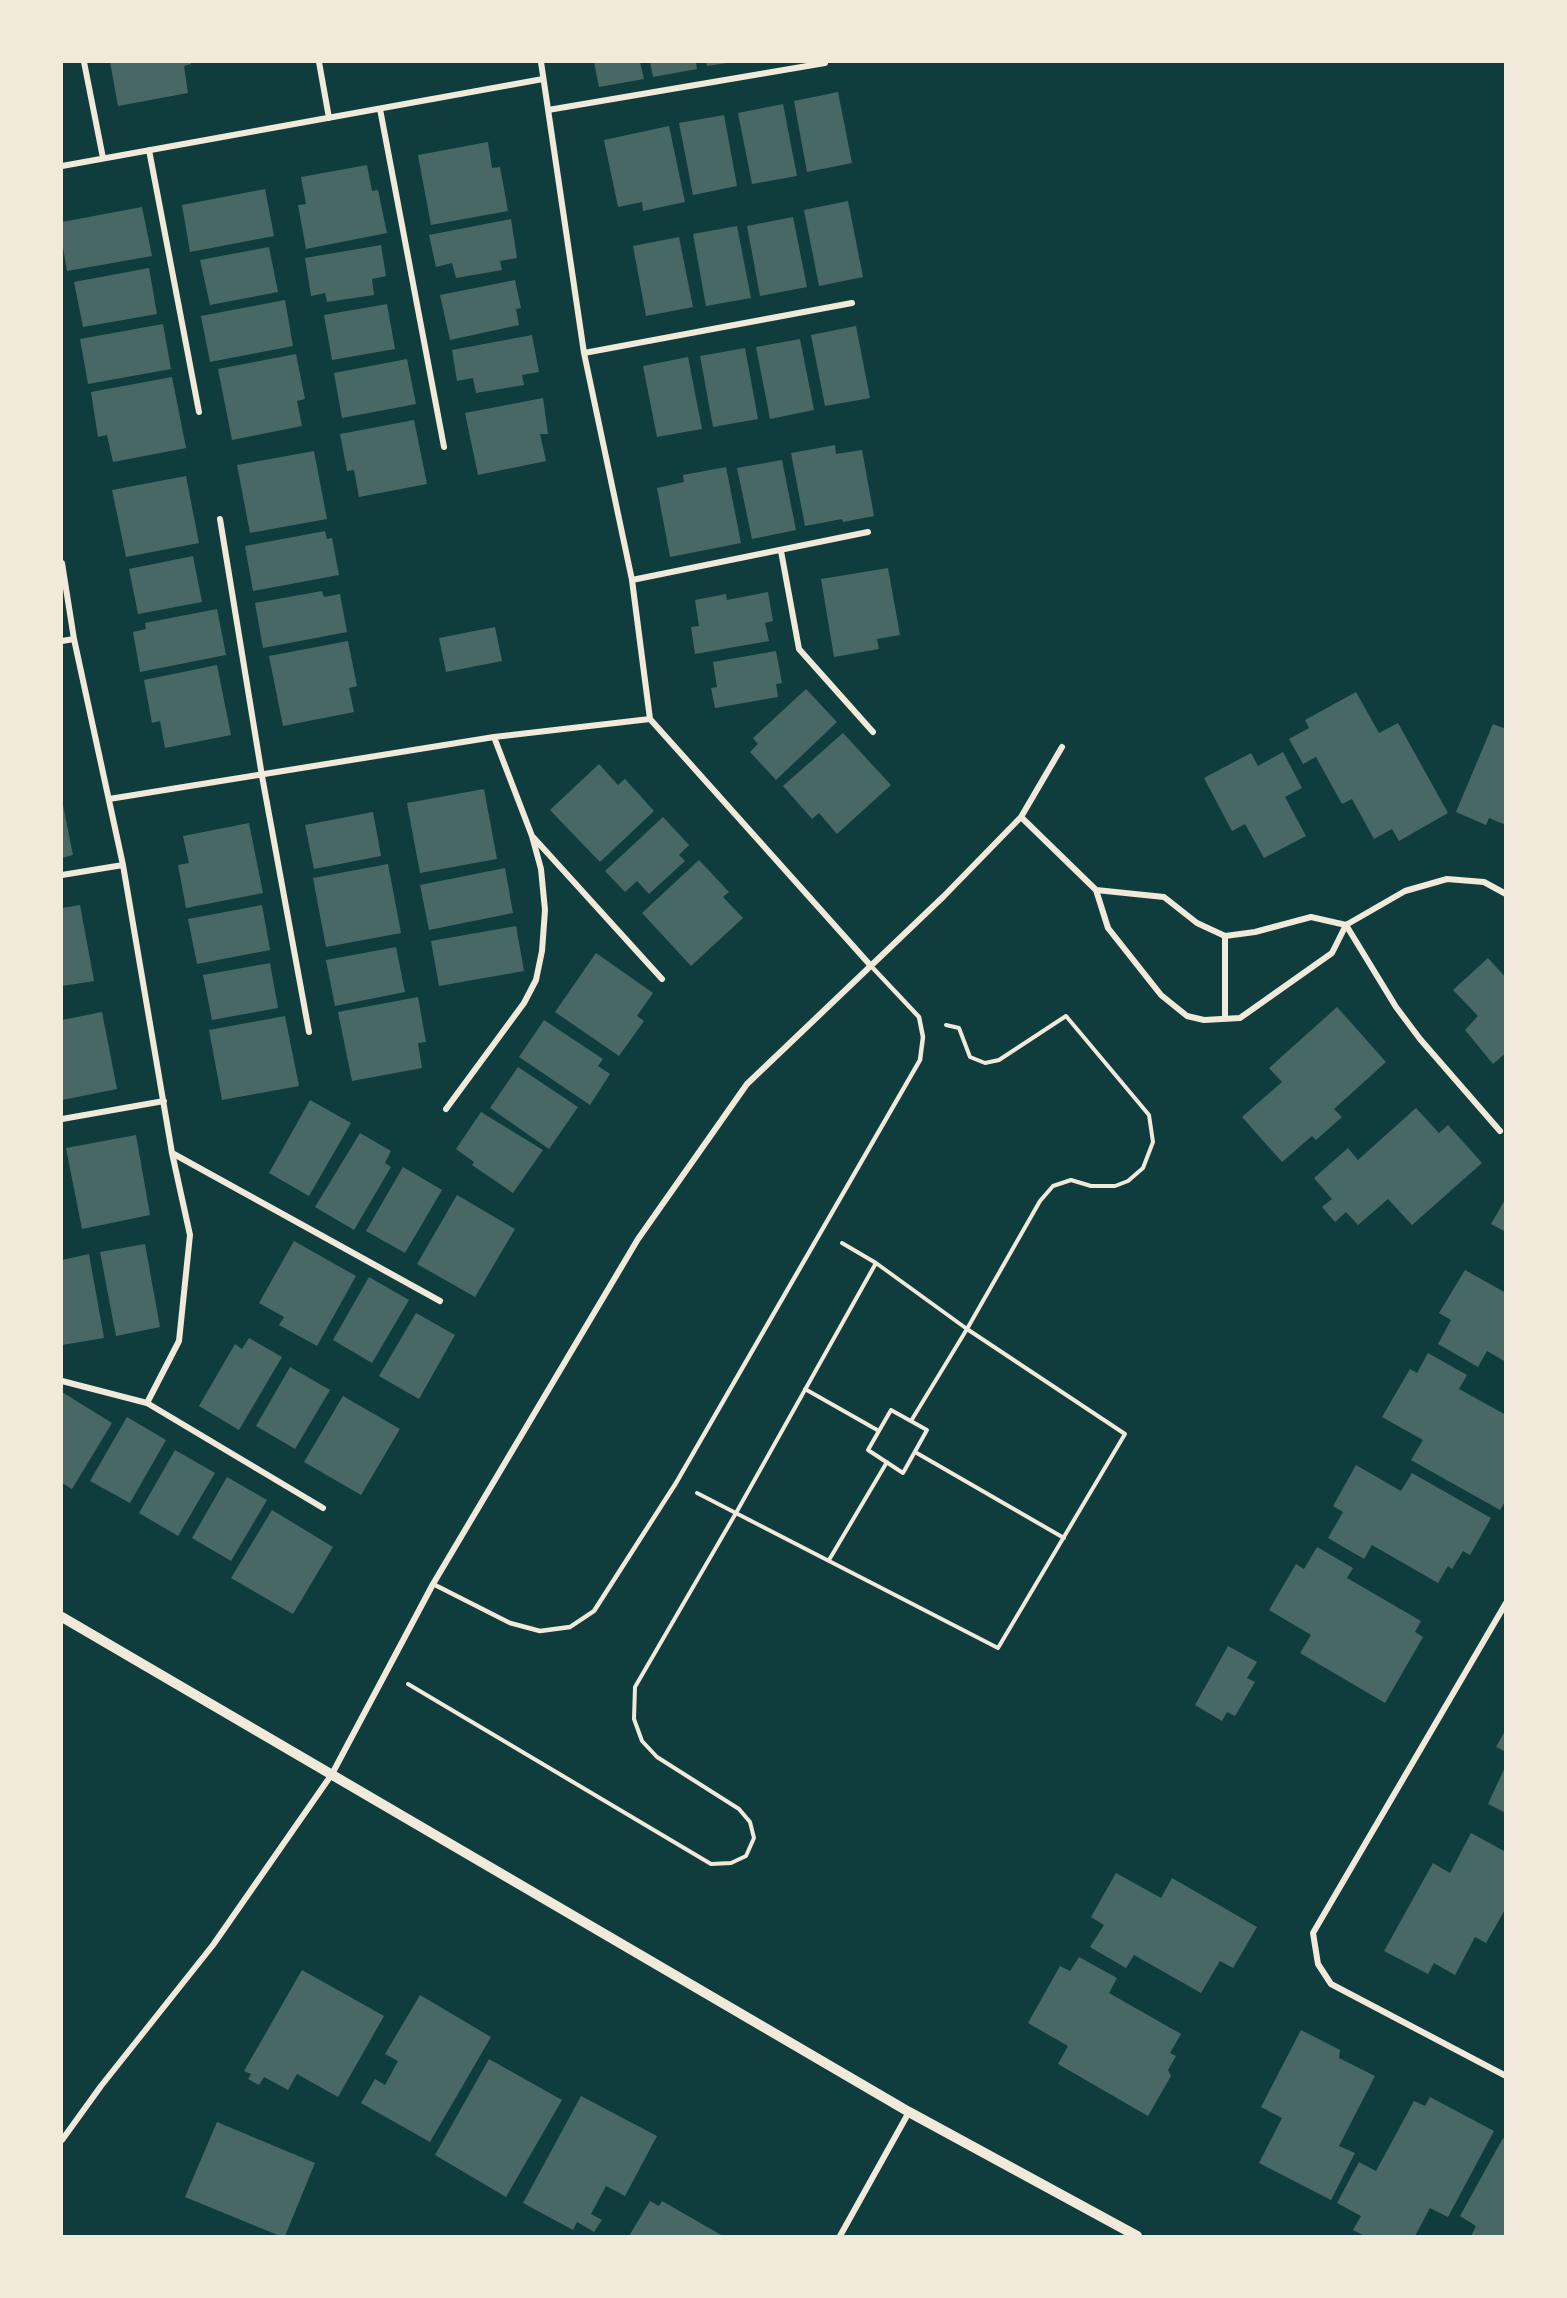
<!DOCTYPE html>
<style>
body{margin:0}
#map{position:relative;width:1567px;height:2298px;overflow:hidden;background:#0f3d3e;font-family:Karla,sans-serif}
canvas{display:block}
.frame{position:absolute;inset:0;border:63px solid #f1e9da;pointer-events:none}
</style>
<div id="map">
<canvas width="1567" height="2298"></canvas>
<div class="frame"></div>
</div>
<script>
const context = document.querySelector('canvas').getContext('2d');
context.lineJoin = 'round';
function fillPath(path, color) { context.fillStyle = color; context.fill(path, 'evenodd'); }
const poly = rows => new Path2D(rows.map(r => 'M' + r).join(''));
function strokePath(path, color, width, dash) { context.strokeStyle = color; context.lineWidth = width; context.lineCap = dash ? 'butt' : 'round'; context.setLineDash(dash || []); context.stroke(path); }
const building = poly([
 [110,62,191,62,191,64,184,66,188,93,118,106],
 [594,62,640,62,644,79,599,87],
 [650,62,696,62,697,69,653,77],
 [706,62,727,62,727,63,707,66],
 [838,92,852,163,807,172,794,101],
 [783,104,797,176,752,184,738,113],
 [724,115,737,186,693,195,679,123],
 [669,126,685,202,643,211,642,202,618,207,604,140],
 [488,142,492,168,500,167,508,211,431,225,418,155],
 [367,165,372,191,378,190,387,233,306,249,298,205,306,204,301,177],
 [265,189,274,236,190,252,182,205],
 [848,201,863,277,819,286,804,210],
 [142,207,152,256,67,271,62,242,62,222],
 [793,217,807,287,760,296,747,226],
 [511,219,517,258,500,261,502,270,456,278,452,263,436,267,429,235],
 [737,226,751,298,706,306,693,234],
 [679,237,693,307,646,316,633,246],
 [381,245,386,276,372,279,374,295,327,302,325,293,311,296,305,258],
 [269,247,278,292,210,305,200,260],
 [149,268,157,314,83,327,74,282],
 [515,280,521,308,516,309,519,325,450,340,440,295],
 [285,300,293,346,210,362,201,316],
 [387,304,395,349,332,360,324,315],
 [163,324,171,369,88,384,80,339],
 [856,326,870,398,825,406,811,335],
 [532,335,539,372,522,375,524,385,476,393,473,378,457,381,452,350],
 [800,339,814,410,770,419,756,347],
 [745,348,758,419,713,427,700,356],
 [296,354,305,399,297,401,302,426,232,440,218,369],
 [688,357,702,429,657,437,643,366],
 [407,359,416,404,342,418,334,373],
 [172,377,186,448,113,462,107,435,98,437,91,392],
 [543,398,548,434,540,434,546,461,478,475,465,413],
 [414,420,427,484,359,497,354,470,347,471,340,434],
 [835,445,836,454,862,450,874,516,843,522,842,519,805,526,791,453],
 [314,451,327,519,250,533,237,465],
 [782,460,796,530,752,539,737,468],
 [726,467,741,543,670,557,657,488,684,482,683,475],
 [186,476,199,543,126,557,112,490],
 [325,531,327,539,332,538,339,575,253,591,245,546],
 [193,556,202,602,138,614,129,569],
 [888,568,900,635,877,639,879,649,834,657,821,579],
 [322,591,324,597,340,594,347,632,263,648,255,603],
 [768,592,773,621,765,623,769,641,695,654,691,627,699,626,695,600,726,594,727,600],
 [217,609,226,655,140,672,133,632,146,629,145,623],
 [495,627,502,661,446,672,439,638],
 [348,641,357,686,349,688,354,712,283,726,269,656],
 [776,651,782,683,776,684,778,697,715,708,711,688,717,687,713,662],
 [217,665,231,735,165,748,160,721,152,723,144,680],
 [806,689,837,722,776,780,750,752,758,744,753,738],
 [1356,692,1379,733,1398,723,1448,813,1399,841,1392,829,1374,839,1352,799,1342,804,1316,757,1303,764,1289,739,1309,728,1305,720],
 [1493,724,1506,729,1506,825,1489,818,1486,825,1456,812],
 [843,733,891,785,837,834,819,813,812,819,783,786],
 [1283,752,1302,788,1285,797,1306,836,1264,858,1245,824,1232,831,1204,778,1251,753,1258,766],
 [599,764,618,785,625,779,654,811,600,862,550,810],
 [484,789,497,859,420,873,407,803],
 [62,800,73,855,62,858],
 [373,812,381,856,314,869,305,825],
 [663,817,689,845,679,855,685,861,649,894,637,881,625,892,605,871],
 [249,823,263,893,186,908,178,865,189,863,183,836],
 [699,860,729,892,723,897,743,918,691,966,642,913],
 [388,864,401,933,326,947,313,878],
 [505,868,513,913,429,930,420,885],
 [80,905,94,981,62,986,62,908],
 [262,905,270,950,197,964,188,919],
 [516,926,524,971,439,986,431,941],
 [396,947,405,992,335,1006,326,960],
 [596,953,653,993,637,1016,644,1021,619,1056,555,1012],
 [1488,958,1506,978,1506,1053,1493,1064,1465,1030,1478,1016,1453,990],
 [270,963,278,1008,212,1020,203,975],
 [418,997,426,1042,418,1043,422,1068,352,1081,338,1012],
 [1337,1007,1386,1062,1334,1109,1342,1117,1316,1140,1312,1136,1282,1162,1242,1117,1282,1082,1269,1068],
 [102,1012,117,1089,62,1100,62,1020],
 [285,1016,299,1086,222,1100,209,1030],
 [544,1020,603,1059,598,1066,610,1074,590,1105,519,1057],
 [518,1067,578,1107,549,1149,490,1108],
 [310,1100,351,1123,309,1196,269,1173],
 [1416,1108,1439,1133,1448,1125,1482,1163,1412,1225,1388,1199,1358,1225,1346,1212,1335,1222,1322,1207,1332,1199,1314,1178,1348,1148,1358,1160],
 [481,1112,543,1150,513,1193,472,1165,474,1162,456,1149],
 [360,1133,391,1151,385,1163,391,1167,354,1230,315,1207],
 [136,1135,150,1215,82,1229,66,1148],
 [403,1167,442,1190,405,1253,366,1231],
 [457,1195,515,1229,475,1297,417,1264],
 [1506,1198,1506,1232,1491,1224],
 [294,1241,356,1276,317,1346,279,1325,284,1317,259,1303],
 [145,1244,160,1327,116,1336,100,1252],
 [89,1254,104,1338,62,1345,62,1260],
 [1465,1270,1506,1293,1506,1362,1487,1351,1478,1367,1438,1344,1451,1320,1439,1313],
 [369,1277,409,1300,372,1363,333,1340],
 [416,1313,455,1335,419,1399,379,1376],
 [249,1338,282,1357,239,1430,199,1406,235,1344,242,1349],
 [1428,1353,1467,1375,1459,1389,1506,1415,1506,1500,1500,1510,1411,1460,1423,1440,1382,1417,1410,1369,1417,1373],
 [290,1367,330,1390,295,1449,256,1426],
 [62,1392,112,1423,72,1489,62,1483],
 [343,1396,400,1429,361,1495,304,1462],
 [127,1417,166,1440,130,1503,90,1481],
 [175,1450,215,1473,178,1536,139,1513],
 [1356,1465,1401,1491,1412,1473,1491,1518,1470,1555,1463,1551,1452,1569,1448,1566,1438,1583,1372,1545,1364,1559,1328,1538,1343,1512,1333,1506],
 [227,1477,267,1500,231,1561,192,1538],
 [272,1510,333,1547,293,1614,231,1578],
 [1317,1547,1353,1568,1347,1578,1421,1621,1415,1632,1423,1637,1385,1703,1300,1653,1311,1635,1269,1610,1296,1564,1304,1569],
 [1228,1646,1257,1662,1247,1678,1255,1682,1235,1716,1227,1712,1222,1721,1195,1705],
 [1506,1729,1506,1752,1496,1747],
 [1506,1765,1506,1813,1488,1804],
 [1471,1833,1506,1852,1506,1908,1486,1943,1475,1937,1455,1975,1434,1963,1428,1974,1384,1951,1433,1863,1450,1873],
 [1116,1873,1161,1898,1172,1878,1257,1927,1233,1968,1220,1961,1201,1993,1134,1955,1126,1968,1090,1947,1104,1925,1091,1917],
 [1079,1957,1117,1978,1109,1993,1181,2034,1170,2053,1176,2056,1168,2070,1171,2076,1148,2116,1058,2064,1068,2046,1028,2023,1060,1966,1070,1971],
 [302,1970,384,2016,338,2097,297,2074,288,2090,264,2077,259,2085,248,2079,251,2074,244,2071],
 [420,1995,491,2037,430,2142,361,2103,375,2079,385,2085,398,2061,385,2054],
 [1301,2030,1340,2050,1339,2058,1375,2076,1339,2146,1355,2153,1331,2200,1259,2163,1282,2118,1261,2107],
 [489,2059,562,2100,506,2197,435,2155],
 [581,2096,657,2136,625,2196,606,2186,591,2214,602,2220,594,2232,577,2222,573,2230,523,2203],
 [1430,2097,1494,2131,1448,2217,1430,2208,1415,2236,1365,2236,1353,2230,1361,2216,1337,2203,1359,2162,1376,2171,1414,2101,1425,2106],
 [217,2122,315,2163,285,2236,280,2236,185,2197],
 [1503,2138,1506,2140,1506,2236,1471,2236,1476,2226,1460,2216],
 [650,2201,659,2206,662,2201,723,2236,629,2236]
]);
const path = poly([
 [805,1389,879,1431],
 [891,1410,927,1430,903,1473,868,1450,891,1410],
 [911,1421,967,1329,1040,1201,1053,1186,1071,1180,1091,1186,1115,1186,1128,1181,1143,1168,1153,1142,1149,1115,1066,1016,999,1060,985,1063,970,1057,959,1028,946,1025],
 [915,1452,1064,1538],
 [697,1493,998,1648,1125,1434,967,1329,876,1263,842,1243],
 [829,1560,887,1462],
 [408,1684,711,1864,731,1863,746,1856,754,1838,750,1822,739,1809,657,1757,642,1741,634,1719,635,1687,736,1513,876,1263]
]);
const service = poly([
 [433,1584,510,1623,540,1631,570,1627,594,1611,676,1483,920,1060,923,1037,919,1017,871,966]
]);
const minor = poly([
 [84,62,103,158],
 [319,62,329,118],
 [541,62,584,353,632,580,650,719,871,966],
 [380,109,444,447],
 [548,110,825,63],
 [149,150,199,412],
 [62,166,543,79],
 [584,353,852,303],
 [220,519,262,776,309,1032],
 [781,551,799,649,873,732],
 [62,563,74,639,123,865,172,1153,190,1235,179,1341,147,1403],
 [632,580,868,532],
 [62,641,74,639],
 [109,799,494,737,650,719],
 [1021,817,1096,890,1108,928,1161,995,1187,1016,1204,1020,1240,1018,1332,953,1346,925],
 [533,837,662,979],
 [62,875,123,865],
 [1096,890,1164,897,1197,923,1225,936,1255,932,1311,917,1346,925],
 [1346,925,1396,1007,1420,1039,1500,1131],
 [1346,925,1405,891,1447,879,1484,882,1506,894],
 [1225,936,1225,1019],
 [446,1109,524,1003,536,980,542,951,545,910,541,869,532,836,494,737],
 [62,1119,164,1101],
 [172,1153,440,1301],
 [62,1381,147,1403,323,1508],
 [1506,1603,1313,1933,1318,1964,1331,1984,1506,2076],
 [62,2140,101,2086,213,1945,332,1774,433,1584,638,1239,747,1084,944,896,1021,817,1062,747],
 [840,2236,909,2112]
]);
const tertiary = poly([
 [62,1617,909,2112,1137,2236]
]);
fillPath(building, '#486865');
strokePath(path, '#f1e9da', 4);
strokePath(service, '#f1e9da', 4.5);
strokePath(minor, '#f1e9da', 6);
strokePath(tertiary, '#f1e9da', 10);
</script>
